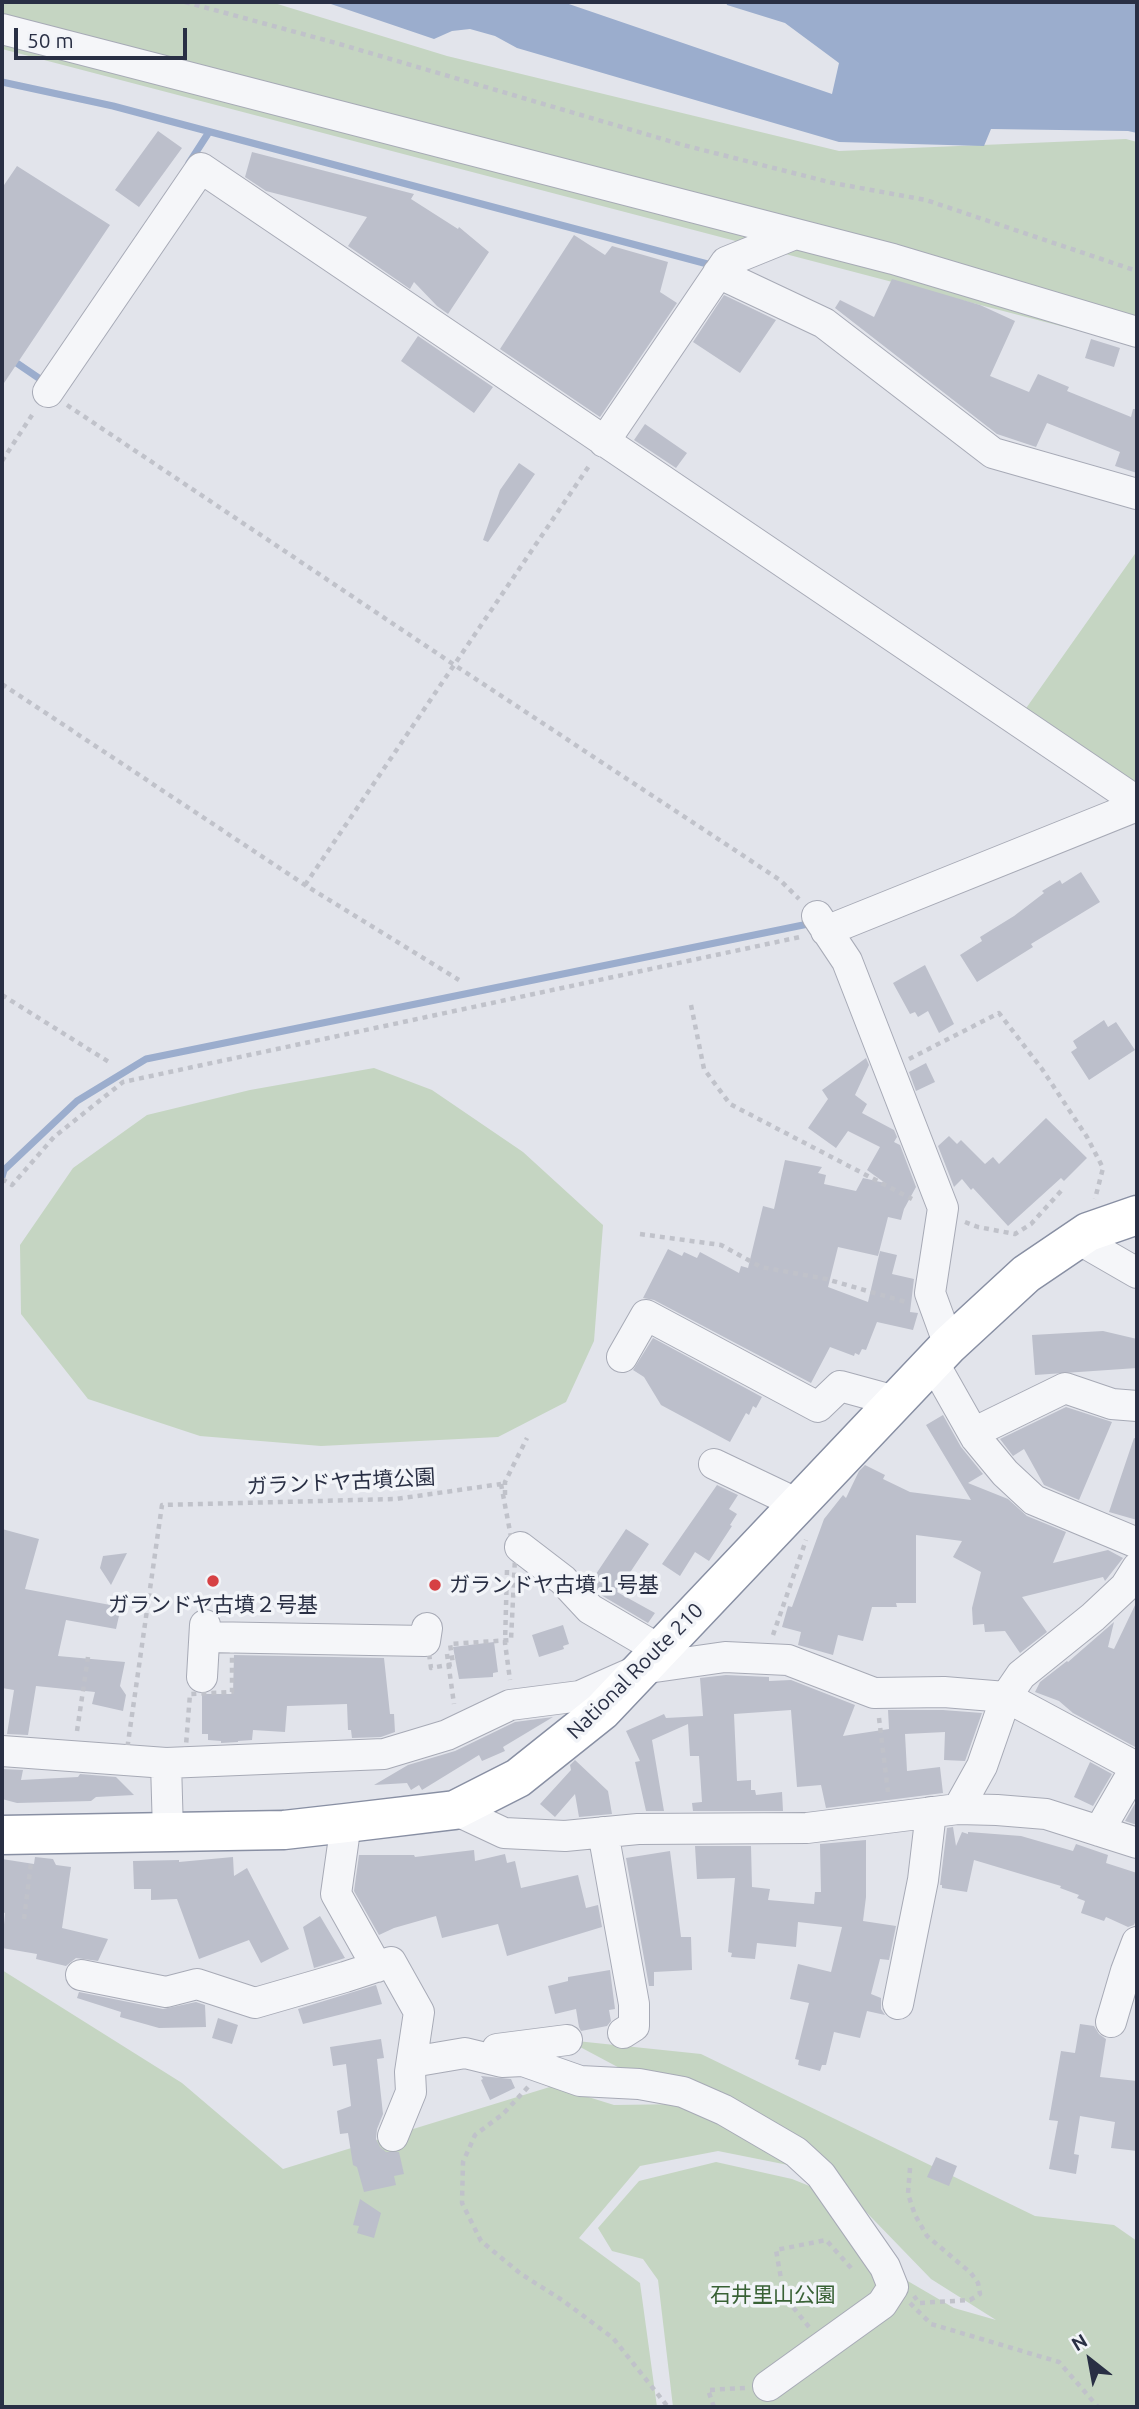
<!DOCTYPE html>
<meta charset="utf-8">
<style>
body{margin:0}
#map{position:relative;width:1139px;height:2409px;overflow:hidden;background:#e2e4eb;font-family:Ubuntu,sans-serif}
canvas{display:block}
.frame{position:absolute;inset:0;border:4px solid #292f44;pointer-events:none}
.north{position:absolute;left:1055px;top:2325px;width:70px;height:70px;-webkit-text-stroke:5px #f2f4f8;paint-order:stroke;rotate:329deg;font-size:19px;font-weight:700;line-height:28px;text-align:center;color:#292f44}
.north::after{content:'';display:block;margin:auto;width:24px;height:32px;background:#292f44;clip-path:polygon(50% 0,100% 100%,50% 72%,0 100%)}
.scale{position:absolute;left:14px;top:28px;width:173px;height:32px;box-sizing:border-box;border:4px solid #292f44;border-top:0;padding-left:9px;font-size:21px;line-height:24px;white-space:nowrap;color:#292f44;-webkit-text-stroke:5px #f2f4f8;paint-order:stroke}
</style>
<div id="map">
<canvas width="1139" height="2409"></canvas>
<div class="frame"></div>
<div class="north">N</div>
<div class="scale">50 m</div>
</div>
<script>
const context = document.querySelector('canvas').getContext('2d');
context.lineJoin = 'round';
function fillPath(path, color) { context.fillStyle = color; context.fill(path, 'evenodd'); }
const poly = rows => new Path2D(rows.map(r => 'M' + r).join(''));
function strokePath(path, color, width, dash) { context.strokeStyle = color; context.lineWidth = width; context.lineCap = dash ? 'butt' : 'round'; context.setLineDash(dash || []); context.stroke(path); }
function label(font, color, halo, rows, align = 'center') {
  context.font = font + ' Ubuntu,"Noto Sans JP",sans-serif'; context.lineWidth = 7; context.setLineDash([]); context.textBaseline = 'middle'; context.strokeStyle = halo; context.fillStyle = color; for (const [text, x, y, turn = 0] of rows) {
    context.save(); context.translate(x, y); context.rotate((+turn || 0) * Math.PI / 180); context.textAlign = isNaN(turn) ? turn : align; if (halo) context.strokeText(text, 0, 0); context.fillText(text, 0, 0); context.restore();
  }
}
const green = poly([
 [2,2,271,2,447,56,839,151,1126,139,1137,142,1137,346,2,49],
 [1137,551,1137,785,1022,714],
 [374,1068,432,1090,523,1152,603,1225,594,1341,566,1402,498,1437,321,1446,200,1436,88,1399,21,1314,20,1245,73,1168,147,1115,250,1090],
 [2,1970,182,2083,283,2169,553,2086,614,2105,687,2104,567,2040,701,2054,1035,2216,1114,2225,1137,2241,1137,2407,673,2407,658,2280,643,2259,612,2251,598,2228,639,2181,716,2162,792,2179,842,2199,894,2273,954,2308,996,2320,931,2279,841,2186,798,2167,718,2151,640,2166,579,2238,640,2283,657,2407,2,2407]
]);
const water = poly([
 [325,2,563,2,832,94,839,63,785,23,727,5,726,2,1137,2,1137,133,1128,131,991,129,984,146,839,142,517,48,495,36,470,29,452,31,434,39]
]);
const stream = poly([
 [2,82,113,106,715,266],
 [189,163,209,132],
 [2,353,43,381,44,380],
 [2,1177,4,1170,77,1101,146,1059,813,923]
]);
const building = poly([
 [158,131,182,148,139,207,115,190],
 [252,152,414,194,411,199,458,229,459,227,489,252,448,314,437,306,414,282,410,289,348,246,367,217,266,191,245,177],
 [17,166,110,225,2,386,2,188],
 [574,235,605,255,612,246,668,262,660,292,677,303,600,417,500,349],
 [892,279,980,305,1015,321,990,376,1029,392,1038,374,1069,387,1067,391,1131,417,1133,409,1137,409,1137,473,1115,466,1120,452,1047,423,1036,447,997,434,835,308,840,300,874,317],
 [724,295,776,320,740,373,693,342],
 [418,336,493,387,474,413,401,361],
 [1091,339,1120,348,1114,367,1085,358],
 [645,424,687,453,676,468,634,440],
 [519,463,535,474,488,542,483,540,500,490],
 [1081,872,1100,902,1031,944,1033,947,977,982,960,955,982,941,980,937,1014,916,1044,893,1042,891,1060,880,1062,884],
 [925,965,954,1024,939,1033,928,1011,918,1017,915,1012,910,1014,893,983],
 [1104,1020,1108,1027,1116,1022,1135,1050,1089,1080,1071,1052,1077,1048,1073,1041],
 [866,1058,869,1065,855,1095,867,1104,862,1113,894,1130,897,1137,894,1142,900,1145,916,1187,904,1209,901,1220,888,1217,878,1256,838,1247,828,1287,868,1302,880,1251,897,1255,892,1274,914,1279,910,1312,918,1313,913,1330,877,1322,866,1350,862,1349,859,1355,855,1353,854,1356,830,1347,811,1383,654,1300,643,1298,668,1249,682,1256,684,1252,697,1258,700,1252,739,1273,741,1266,748,1268,763,1206,774,1209,785,1160,822,1167,818,1173,826,1175,824,1184,856,1191,863,1178,885,1183,867,1170,880,1147,848,1131,836,1148,808,1128,828,1099,822,1090],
 [926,1063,935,1082,916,1091,909,1072],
 [1046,1118,1087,1158,1064,1181,1061,1178,1008,1226,973,1188,971,1190,962,1179,954,1187,938,1146,949,1136,957,1144,961,1140,985,1164,993,1157,999,1164],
 [1103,1331,1137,1339,1137,1368,1035,1375,1032,1335],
 [653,1338,762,1397,756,1408,753,1406,749,1415,746,1413,730,1442,661,1405,644,1377,633,1370],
 [1066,1407,1112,1422,1079,1500,1044,1485,1024,1449,1013,1456,1000,1439],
 [943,1415,961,1447,983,1474,968,1483,1008,1499,1027,1516,1066,1532,1053,1563,1108,1550,1123,1558,1105,1581,1103,1577,1022,1597,1047,1632,1020,1653,1005,1631,985,1632,984,1624,973,1625,972,1608,981,1572,953,1557,962,1541,916,1535,916,1603,896,1603,897,1607,872,1607,863,1641,838,1635,833,1655,798,1645,801,1632,782,1627,788,1606,792,1607,824,1519,843,1495,846,1498,859,1471,865,1465,885,1475,883,1479,910,1492,971,1500,926,1425],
 [1134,1438,1137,1439,1137,1520,1109,1512],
 [717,1485,738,1495,729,1509,737,1514,730,1525,732,1526,709,1561,695,1552,680,1576,662,1564],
 [2,1529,39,1539,25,1589,121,1607,116,1629,66,1620,58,1656,125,1662,120,1686,126,1695,123,1711,92,1704,95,1692,36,1686,28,1735,7,1734,14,1690,2,1688],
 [626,1529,649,1544,617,1592,655,1613,648,1623,601,1595,590,1583],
 [127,1553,111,1585,100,1568,103,1556],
 [1137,1601,1137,1748,1073,1713,1059,1701,1035,1692,1040,1682,1067,1661,1068,1662,1114,1622,1108,1647,1114,1649],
 [563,1625,569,1644,563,1646,564,1649,539,1657,532,1635],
 [494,1642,498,1672,493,1673,493,1677,459,1679,453,1647],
 [234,1655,384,1658,390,1714,394,1714,395,1732,381,1737,352,1738,351,1730,348,1730,347,1704,287,1706,285,1732,253,1730,252,1740,238,1741,238,1742,221,1743,221,1741,208,1740,208,1734,202,1734,202,1694,233,1694],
 [726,1675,769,1677,769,1681,791,1680,855,1705,843,1736,889,1729,888,1710,943,1710,982,1713,965,1761,944,1760,945,1732,905,1734,907,1771,940,1767,943,1793,826,1808,821,1785,797,1787,791,1710,734,1714,737,1781,751,1780,751,1790,755,1790,756,1795,782,1792,783,1811,693,1811,692,1803,702,1802,699,1756,690,1756,688,1724,652,1740,664,1811,646,1811,635,1762,640,1761,626,1731,664,1714,666,1718,703,1716,700,1678],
 [553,1717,503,1747,505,1751,482,1761,479,1755,422,1790,419,1785,411,1790,407,1783,374,1785,408,1765,455,1751,515,1722],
 [575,1760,608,1791,612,1814,579,1817,575,1794,555,1817,540,1804,571,1770,570,1765],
 [1090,1762,1112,1774,1093,1806,1074,1797],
 [2,1769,23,1770,21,1780,78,1777,80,1774,116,1777,134,1795,96,1797,91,1801,17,1803,2,1799],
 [1137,1800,1137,1825,1125,1821],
 [953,1827,956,1846,962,1832,968,1834,968,1832,1021,1836,1073,1851,1076,1844,1108,1855,1106,1863,1137,1873,1137,1918,1134,1925,1128,1927,1106,1917,1104,1921,1081,1913,1085,1901,1077,1898,1079,1895,1060,1888,1061,1886,974,1860,967,1892,942,1888,942,1885,940,1885,947,1828],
 [866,1840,866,1897,863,1921,896,1926,889,1960,880,1959,871,1994,881,1998,881,2009,885,2015,867,2011,860,2038,834,2032,826,2065,822,2065,820,2071,798,2065,799,2060,795,2059,809,2003,790,1999,798,1964,831,1972,842,1927,798,1922,796,1947,757,1943,755,1959,731,1957,732,1953,728,1952,735,1878,697,1879,695,1846,751,1846,752,1887,770,1889,768,1900,814,1904,815,1892,821,1892,820,1844],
 [474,1850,475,1861,505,1854,507,1863,515,1861,521,1888,578,1875,586,1908,598,1905,602,1927,507,1956,498,1924,442,1938,436,1916,394,1928,379,1935,354,1891,359,1855,414,1855,415,1857],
 [670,1851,681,1937,691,1937,692,1970,654,1972,654,1986,649,1986,626,1858],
 [35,1857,53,1859,56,1865,71,1867,62,1928,108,1939,98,1961,76,1958,66,1966,36,1959,37,1954,2,1948,5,1913,2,1912,2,1859,34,1864],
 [233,1857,234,1876,247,1868,289,1949,261,1963,249,1940,199,1959,177,1899,151,1900,151,1889,134,1889,133,1861,179,1860,179,1862],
 [320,1916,345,1958,314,1968,303,1927],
 [610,1970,615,2009,609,2010,611,2021,607,2026,581,2031,579,2027,576,2009,555,2014,548,1986,568,1981,568,1977],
 [376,1985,382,2004,303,2024,298,2009],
 [79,1992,163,2009,196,2002,205,2005,206,2027,159,2028,120,2017,121,2012,77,1998],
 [218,2018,238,2025,232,2044,212,2038],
 [1080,2024,1094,2026,1099,2034,1106,2039,1100,2077,1137,2081,1137,2151,1111,2148,1115,2122,1080,2116,1074,2154,1079,2155,1076,2174,1049,2169,1058,2121,1049,2120,1061,2051,1075,2053],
 [381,2039,384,2058,377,2059,383,2114,377,2129,376,2139,380,2147,386,2152,399,2152,404,2174,394,2176,396,2185,364,2192,357,2167,353,2165,348,2133,340,2134,337,2111,351,2106,346,2064,333,2066,330,2047],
 [481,2076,511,2079,515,2088,490,2100,481,2080,483,2079],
 [936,2157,957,2166,949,2186,927,2177],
 [360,2199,381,2213,374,2238,357,2233,359,2226,353,2225]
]);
const path = poly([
 [185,2,336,43,683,145,833,183,926,200,1137,271],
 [67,405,453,664,780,880,799,899],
 [2,461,34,412],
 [2,684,305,885,459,980],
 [305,885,591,463],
 [2,995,109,1062],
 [691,1005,704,1069,730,1104,912,1199],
 [909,1059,999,1013,1042,1069,1087,1137,1103,1168,1095,1199],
 [2,1179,12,1185,54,1137,123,1082,800,937],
 [965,1222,978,1227,1015,1234,1031,1224,1061,1191],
 [640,1234,721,1245,761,1267,826,1279,906,1302],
 [501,1484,515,1558,511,1640,450,1644,453,1664,431,1668,428,1646,232,1647,232,1692,190,1694,185,1758,126,1757,162,1505,396,1499,501,1484],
 [505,1495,505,1482,527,1438],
 [507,1570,505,1643,510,1680],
 [773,1635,806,1540],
 [447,1654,454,1704],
 [879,1718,888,1792],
 [77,1731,88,1657],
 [24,1919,31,1863],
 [528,2087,503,2114,475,2135,463,2162,462,2203,481,2241,521,2274,562,2300,613,2338,668,2407],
 [910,2168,908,2194,915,2215,927,2236,971,2273,978,2283,980,2294,970,2300,919,2303,914,2296],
 [910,2303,931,2324,1059,2362,1098,2407],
 [809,2327,784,2296,776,2250,826,2240,852,2269],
 [714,2407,708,2390,746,2388]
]);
const minor = poly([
 [2,29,893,259,1137,332],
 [718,273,824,323,993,453,1137,494],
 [48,392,201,168,1126,794,1137,804],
 [604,442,726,262,795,234],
 [817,916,847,961,943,1208,930,1293,949,1345],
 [826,931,1137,806],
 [1078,1239,1137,1273],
 [622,1357,646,1315,818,1407,840,1386,895,1401],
 [933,1362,976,1438,1005,1473,1034,1500,1137,1543],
 [973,1433,1065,1388,1112,1404,1137,1406],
 [714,1464,798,1504],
 [520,1547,563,1580,590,1609,660,1650],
 [205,1637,425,1641,427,1628],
 [202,1677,205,1625],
 [2,1751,166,1763,168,1832],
 [166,1763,384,1754,447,1735,510,1705,580,1696,641,1669,725,1657,788,1660,874,1693,944,1692,1006,1697,1136,1767,1099,1831],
 [958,1809,982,1766,1006,1697,1021,1675,1093,1617,1125,1587,1137,1568],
 [455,1810,504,1833,565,1836,638,1829,807,1828,958,1809,997,1810,1046,1814,1137,1843],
 [346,1823,336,1894,377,1967],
 [603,1832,634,2004,634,2026,623,2033],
 [81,1975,166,1992,197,1984,255,2003,345,1977,391,1962,419,2012,410,2072,411,2092,393,2136],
 [898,2004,923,1880,931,1812],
 [1111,2022,1126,1971,1137,1942],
 [497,2049,567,2040],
 [412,2062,465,2053,502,2062,523,2061,580,2081,639,2084,683,2092,724,2110,796,2152,821,2175,885,2267,893,2287,882,2304,768,2386]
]);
const highway = poly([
 [2,1835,284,1830,346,1823,455,1810,518,1778,602,1711,949,1345,1026,1274,1088,1232,1137,1215]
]);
const markers = [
 [213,1581,7,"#d64144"],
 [435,1585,7,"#d64144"]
];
const streetNames = [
 ["ガランドヤ古墳公園",341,1482,-3],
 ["National Route 210",635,1671,-45]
];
const poiNames = [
 ["ガランドヤ古墳１号基",449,1585],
 ["ガランドヤ古墳２号基",213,1605,"center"]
];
const parkNames = [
 ["石井里山公園",773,2295]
];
fillPath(green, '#c5d5c2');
fillPath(water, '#9badcd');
strokePath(stream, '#9badcd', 7);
fillPath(building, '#bcbfcb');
strokePath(minor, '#a7aab6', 32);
strokePath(highway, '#888fa3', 41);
strokePath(path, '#c0c2ca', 4.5, [5, 5]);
strokePath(minor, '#f5f6f9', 30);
strokePath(highway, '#fff', 38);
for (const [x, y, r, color] of markers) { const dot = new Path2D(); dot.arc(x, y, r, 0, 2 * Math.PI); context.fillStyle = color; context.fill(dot); strokePath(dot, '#f2f4f8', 2.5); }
label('21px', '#292f44', '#f2f4f8', streetNames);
label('21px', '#292f44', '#f2f4f8', poiNames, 'left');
label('21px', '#386135', '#f2f4f8', parkNames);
</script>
